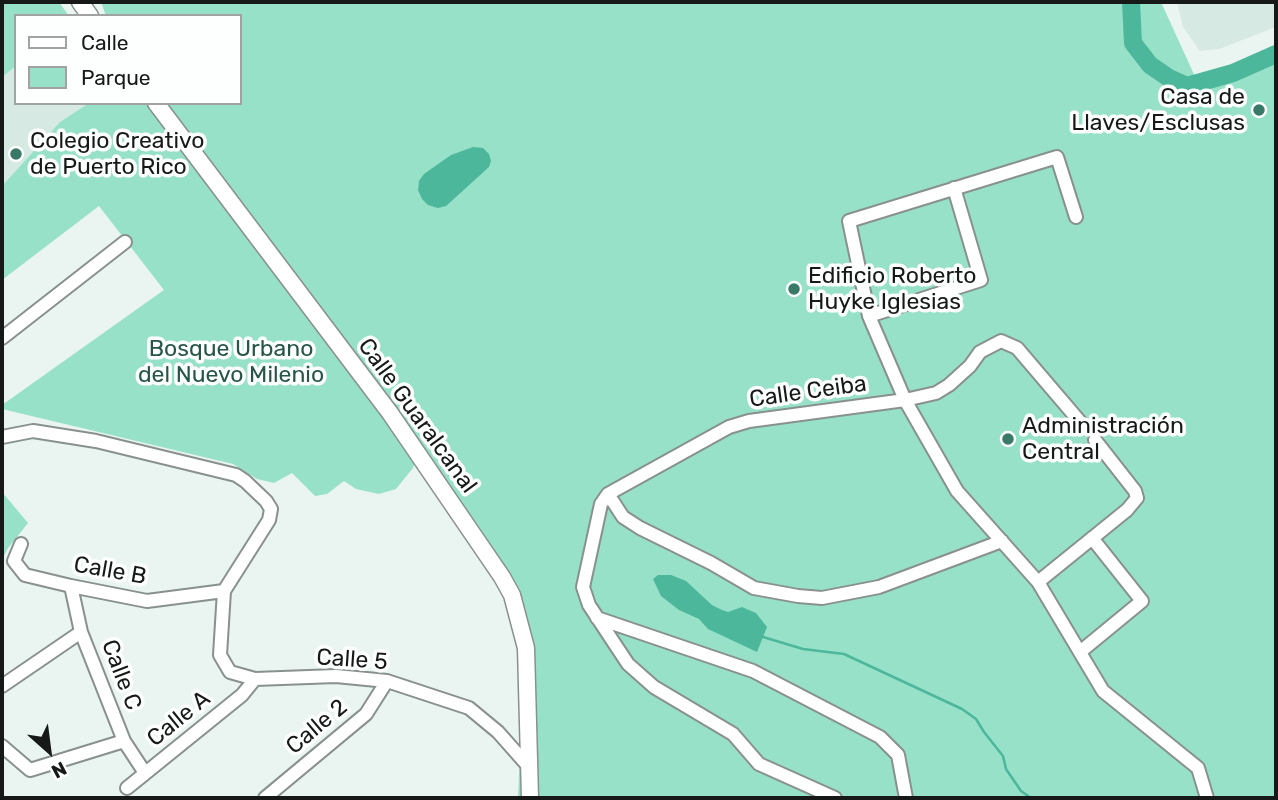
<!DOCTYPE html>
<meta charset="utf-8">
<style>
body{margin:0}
#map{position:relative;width:1278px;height:800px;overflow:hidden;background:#eaf4f0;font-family:Rubik,sans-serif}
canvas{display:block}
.frame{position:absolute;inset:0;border:4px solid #161918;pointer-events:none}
.legend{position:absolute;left:14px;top:14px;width:228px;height:91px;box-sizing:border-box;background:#fdfffe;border:2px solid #a1a3a2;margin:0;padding:9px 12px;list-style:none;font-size:21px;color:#161918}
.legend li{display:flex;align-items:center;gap:14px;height:35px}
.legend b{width:35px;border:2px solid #a1a3a2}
.north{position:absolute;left:14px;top:716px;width:70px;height:70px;-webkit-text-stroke:5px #fdfffe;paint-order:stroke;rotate:152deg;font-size:19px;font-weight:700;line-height:28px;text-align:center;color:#161918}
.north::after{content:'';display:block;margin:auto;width:24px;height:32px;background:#161918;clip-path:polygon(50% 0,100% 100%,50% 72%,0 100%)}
</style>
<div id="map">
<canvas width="1278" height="800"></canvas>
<div class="frame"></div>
<ul class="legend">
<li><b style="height:9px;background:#fff"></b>Calle</li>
<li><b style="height:19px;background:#97e1c9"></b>Parque</li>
</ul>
<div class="north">N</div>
</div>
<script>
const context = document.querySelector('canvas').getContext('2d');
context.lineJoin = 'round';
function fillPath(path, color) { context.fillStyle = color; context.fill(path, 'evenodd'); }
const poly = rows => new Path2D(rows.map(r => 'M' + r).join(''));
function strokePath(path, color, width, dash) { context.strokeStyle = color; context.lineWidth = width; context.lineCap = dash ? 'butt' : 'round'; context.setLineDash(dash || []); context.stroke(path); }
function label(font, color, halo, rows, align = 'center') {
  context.font = font + ' Rubik,sans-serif'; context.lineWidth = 7; context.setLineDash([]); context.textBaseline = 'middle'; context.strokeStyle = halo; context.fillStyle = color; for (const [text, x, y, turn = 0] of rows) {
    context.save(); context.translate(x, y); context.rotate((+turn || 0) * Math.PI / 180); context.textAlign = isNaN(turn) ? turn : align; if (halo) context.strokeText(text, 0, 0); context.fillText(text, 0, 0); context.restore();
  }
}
const built = poly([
 [1177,2,1276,2,1276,27,1219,49,1200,51,1183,27],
 [16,66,16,103,89,103,60,122,2,186,2,77]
]);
const green = poly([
 [2,2,59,2,69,16,16,16,16,66,2,77],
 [101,2,1161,2,1197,81,1209,79,1276,50,1276,798,518,798,523,678,518,592,417,455,413,468,396,489,379,494,356,489,344,481,327,494,315,496,292,473,274,483,257,479,233,464,2,409,2,405,164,290,99,206,2,280,2,186,60,122,89,103,240,103,240,16,106,16],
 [2,492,28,523,8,548,2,560]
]);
const water = poly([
 [473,147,483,148,489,154,491,161,489,167,446,206,438,208,428,205,422,199,418,190,419,181,424,174,451,155],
 [658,575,671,575,686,581,712,605,722,610,728,612,742,607,756,613,767,627,757,652,708,629,699,619,679,610,661,596,653,579]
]);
const stream = poly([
 [763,637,803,649,844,654,962,709,976,719,984,732,1003,756,1006,769,1021,791,1031,798]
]);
const river = poly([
 [1131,2,1133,43,1150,65,1169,78,1187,86,1233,73,1276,54]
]);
const streetTunnel = poly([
 [1081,423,1095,440]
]);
const street = poly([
 [1076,217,1057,157,849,221,869,316,905,400,957,491,1038,582,1103,691,1198,768,1207,798],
 [869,316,981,280,954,188],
 [2,338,125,242],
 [2,437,33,431,96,441,236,475,245,481,266,501,271,509,269,520,224,591,220,655,230,672,255,679,336,676,387,681,469,708,498,732,529,767],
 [608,494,623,517,640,528,711,563,754,588,798,596,822,598,879,587,1002,541],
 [21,544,14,561,25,575,71,586,147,601,224,591],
 [1038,582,1127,510,1137,498,1135,491,1095,440],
 [71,586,81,632,124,741,145,773],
 [597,618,753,671,880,737,898,755,906,798],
 [1080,652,1142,601,1092,538],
 [2,686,81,632],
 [2,746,30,770,124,741],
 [127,788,242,695,255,679],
 [265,798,366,714,387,681],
 [835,798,759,764,733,734,654,687,628,664,589,605,583,587,601,504,608,494,729,427,749,421,905,400,936,393,949,385,970,366,980,352,1001,341,1017,348,1081,423]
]);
const secondary = poly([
 [80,2,90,16],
 [156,103,390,413,502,577,512,595,526,648,530,798]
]);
const markers = [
 [1259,110,7,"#397967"],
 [16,154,7,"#397967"],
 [794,289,7,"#397967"],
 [1008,439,7,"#397967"]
];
const poiNames = [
 ["Casa de",1245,97,"right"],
 ["Llaves/Esclusas",1245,123,"right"],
 ["Colegio Creativo",30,141],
 ["de Puerto Rico",30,167],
 ["Edificio Roberto",808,276],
 ["Huyke Iglesias",808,302],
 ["Administración",1022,426],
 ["Central",1022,452]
];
const parkNames = [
 ["Bosque Urbano",231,349],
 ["del Nuevo Milenio",231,375]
];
const streetNames = [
 ["Calle Ceiba",808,392,-8],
 ["Calle Guaralcanal",417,416,54],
 ["Calle B",110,571,10],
 ["Calle 5",352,660,4],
 ["Calle C",121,675,69],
 ["Calle A",179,719,-39],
 ["Calle 2",317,727,-40]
];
fillPath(built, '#d7e9e3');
fillPath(green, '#97e1c9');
fillPath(water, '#4cb79a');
strokePath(stream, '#4cb79a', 2.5);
strokePath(river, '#4cb79a', 18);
strokePath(streetTunnel, '#cad3d0', 12, [12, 6]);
strokePath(street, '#89918e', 16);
strokePath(secondary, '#89918e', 19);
strokePath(street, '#fff', 12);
strokePath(secondary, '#fff', 16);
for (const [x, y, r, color] of markers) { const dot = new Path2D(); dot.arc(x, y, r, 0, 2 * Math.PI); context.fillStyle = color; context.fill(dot); strokePath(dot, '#fdfffe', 2.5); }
label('23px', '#161918', '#fdfffe', poiNames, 'left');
label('23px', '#275548', '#fdfffe', parkNames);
label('23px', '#161918', '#fdfffe', streetNames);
</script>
